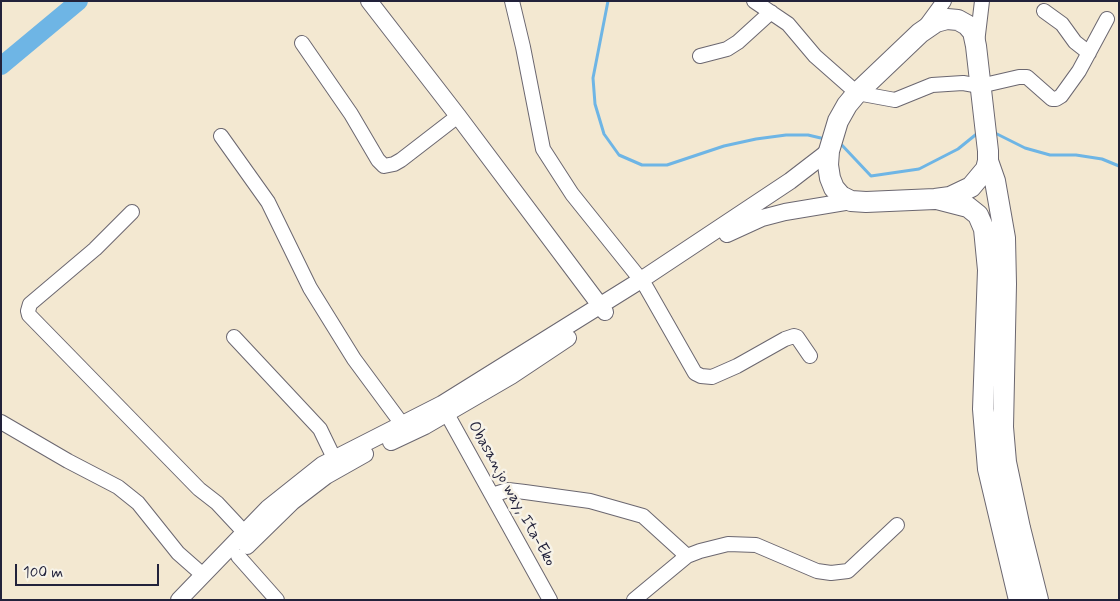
<!DOCTYPE html>
<style>
body{margin:0}
#map{position:relative;width:1120px;height:601px;overflow:hidden;background:#f3e8d1;font-family:Mynerve,sans-serif}
canvas{display:block}
.frame{position:absolute;inset:0;border:2px solid #22223b;pointer-events:none}
.scale{position:absolute;left:15px;top:564px;width:144px;height:22px;box-sizing:border-box;border:2px solid #22223b;border-top:0;padding-left:6px;font-size:15px;line-height:18px;white-space:nowrap;color:#22223b;-webkit-text-stroke:4px #f7f3e8;paint-order:stroke}
</style>
<div id="map">
<canvas width="1120" height="601"></canvas>
<div class="frame"></div>
<div class="scale">100 m</div>
</div>
<script>
const context = document.querySelector('canvas').getContext('2d');
context.lineJoin = 'round';
const poly = rows => new Path2D(rows.map(r => 'M' + r).join(''));
function strokePath(path, color, width, dash) { context.strokeStyle = color; context.lineWidth = width; context.lineCap = dash ? 'butt' : 'round'; context.setLineDash(dash || []); context.stroke(path); }
function label(font, color, halo, rows, align = 'center') {
  context.font = font + ' Mynerve,sans-serif'; context.lineWidth = 5; context.setLineDash([]); context.textBaseline = 'middle'; context.strokeStyle = halo; context.fillStyle = color; for (const [text, x, y, turn = 0] of rows) {
    context.save(); context.translate(x, y); context.rotate((+turn || 0) * Math.PI / 180); context.textAlign = isNaN(turn) ? turn : align; if (halo) context.strokeText(text, 0, 0); context.fillText(text, 0, 0); context.restore();
  }
}
const stream = poly([
 [608,1,593,78,595,104,604,134,619,155,642,165,667,165,724,146,756,139,786,135,808,135,825,139],
 [993,132,1025,148,1050,155,1076,155,1102,159,1119,166],
 [839,142,871,176,919,169,958,149,979,132]
]);
const river = poly([
 [1,66,79,1]
]);
const minor = poly([
 [512,1,523,47,543,149,572,194,641,280],
 [754,1,788,24,815,56,857,93,895,100,932,85,963,83,980,86,1019,77,1027,77,1052,99,1056,99,1061,96,1079,71,1107,19],
 [1044,11,1062,24,1075,42,1089,53],
 [925,27,944,1],
 [302,43,351,114,378,160,384,166,394,164,401,160,458,116],
 [977,43,982,1],
 [700,56,727,49,738,42,771,12],
 [221,136,268,202,310,288,354,359,402,424],
 [132,212,95,249,30,304,28,311,29,315,199,489,217,503,245,533],
 [646,287,695,373,701,376,712,377,737,366,785,339,794,336,797,337,810,356],
 [234,337,320,429,334,458],
 [442,405,550,600],
 [1,422,68,461,118,487,138,503,178,553,203,575],
 [492,495,508,490,525,492,590,501,643,516,687,556],
 [238,556,277,600],
 [634,600,687,556,700,551,728,544,756,545,817,571,831,573,848,571,897,525]
]);
const major = poly([
 [369,1,458,116,605,312],
 [727,234,762,218,785,212,851,201],
 [391,442,425,426,511,376,568,338],
 [247,546,292,502,326,476,365,454],
 [179,600,268,508,322,465,442,404,641,280,790,181,829,151]
]);
const highway = poly([
 [947,19,958,20,967,25,973,32,976,46,988,151,988,161,986,169,971,187,950,197,935,199,866,202,851,201,841,196,834,188,830,178,828,165,829,151,838,121,847,105,857,93,920,33,936,22,947,19],
 [988,161,995,181,1005,238,1006,284,1003,427,1006,462,1020,528,1038,600],
 [937,199,968,207,978,215,984,229,988,270,983,409,988,469,1019,600]
]);
const streetNames = [
 ["Obasanjo way, Ita-Eko",511,494,61]
];
strokePath(stream, '#6eb5e5', 3);
strokePath(river, '#6eb5e5', 18);
strokePath(minor, '#6b6770', 16);
strokePath(major, '#6b6770', 18);
strokePath(highway, '#6b6770', 22);
strokePath(minor, '#fff', 14);
strokePath(major, '#fff', 16);
strokePath(highway, '#fff', 20);
label('16px', '#22223b', '#f7f3e8', streetNames);
</script>
